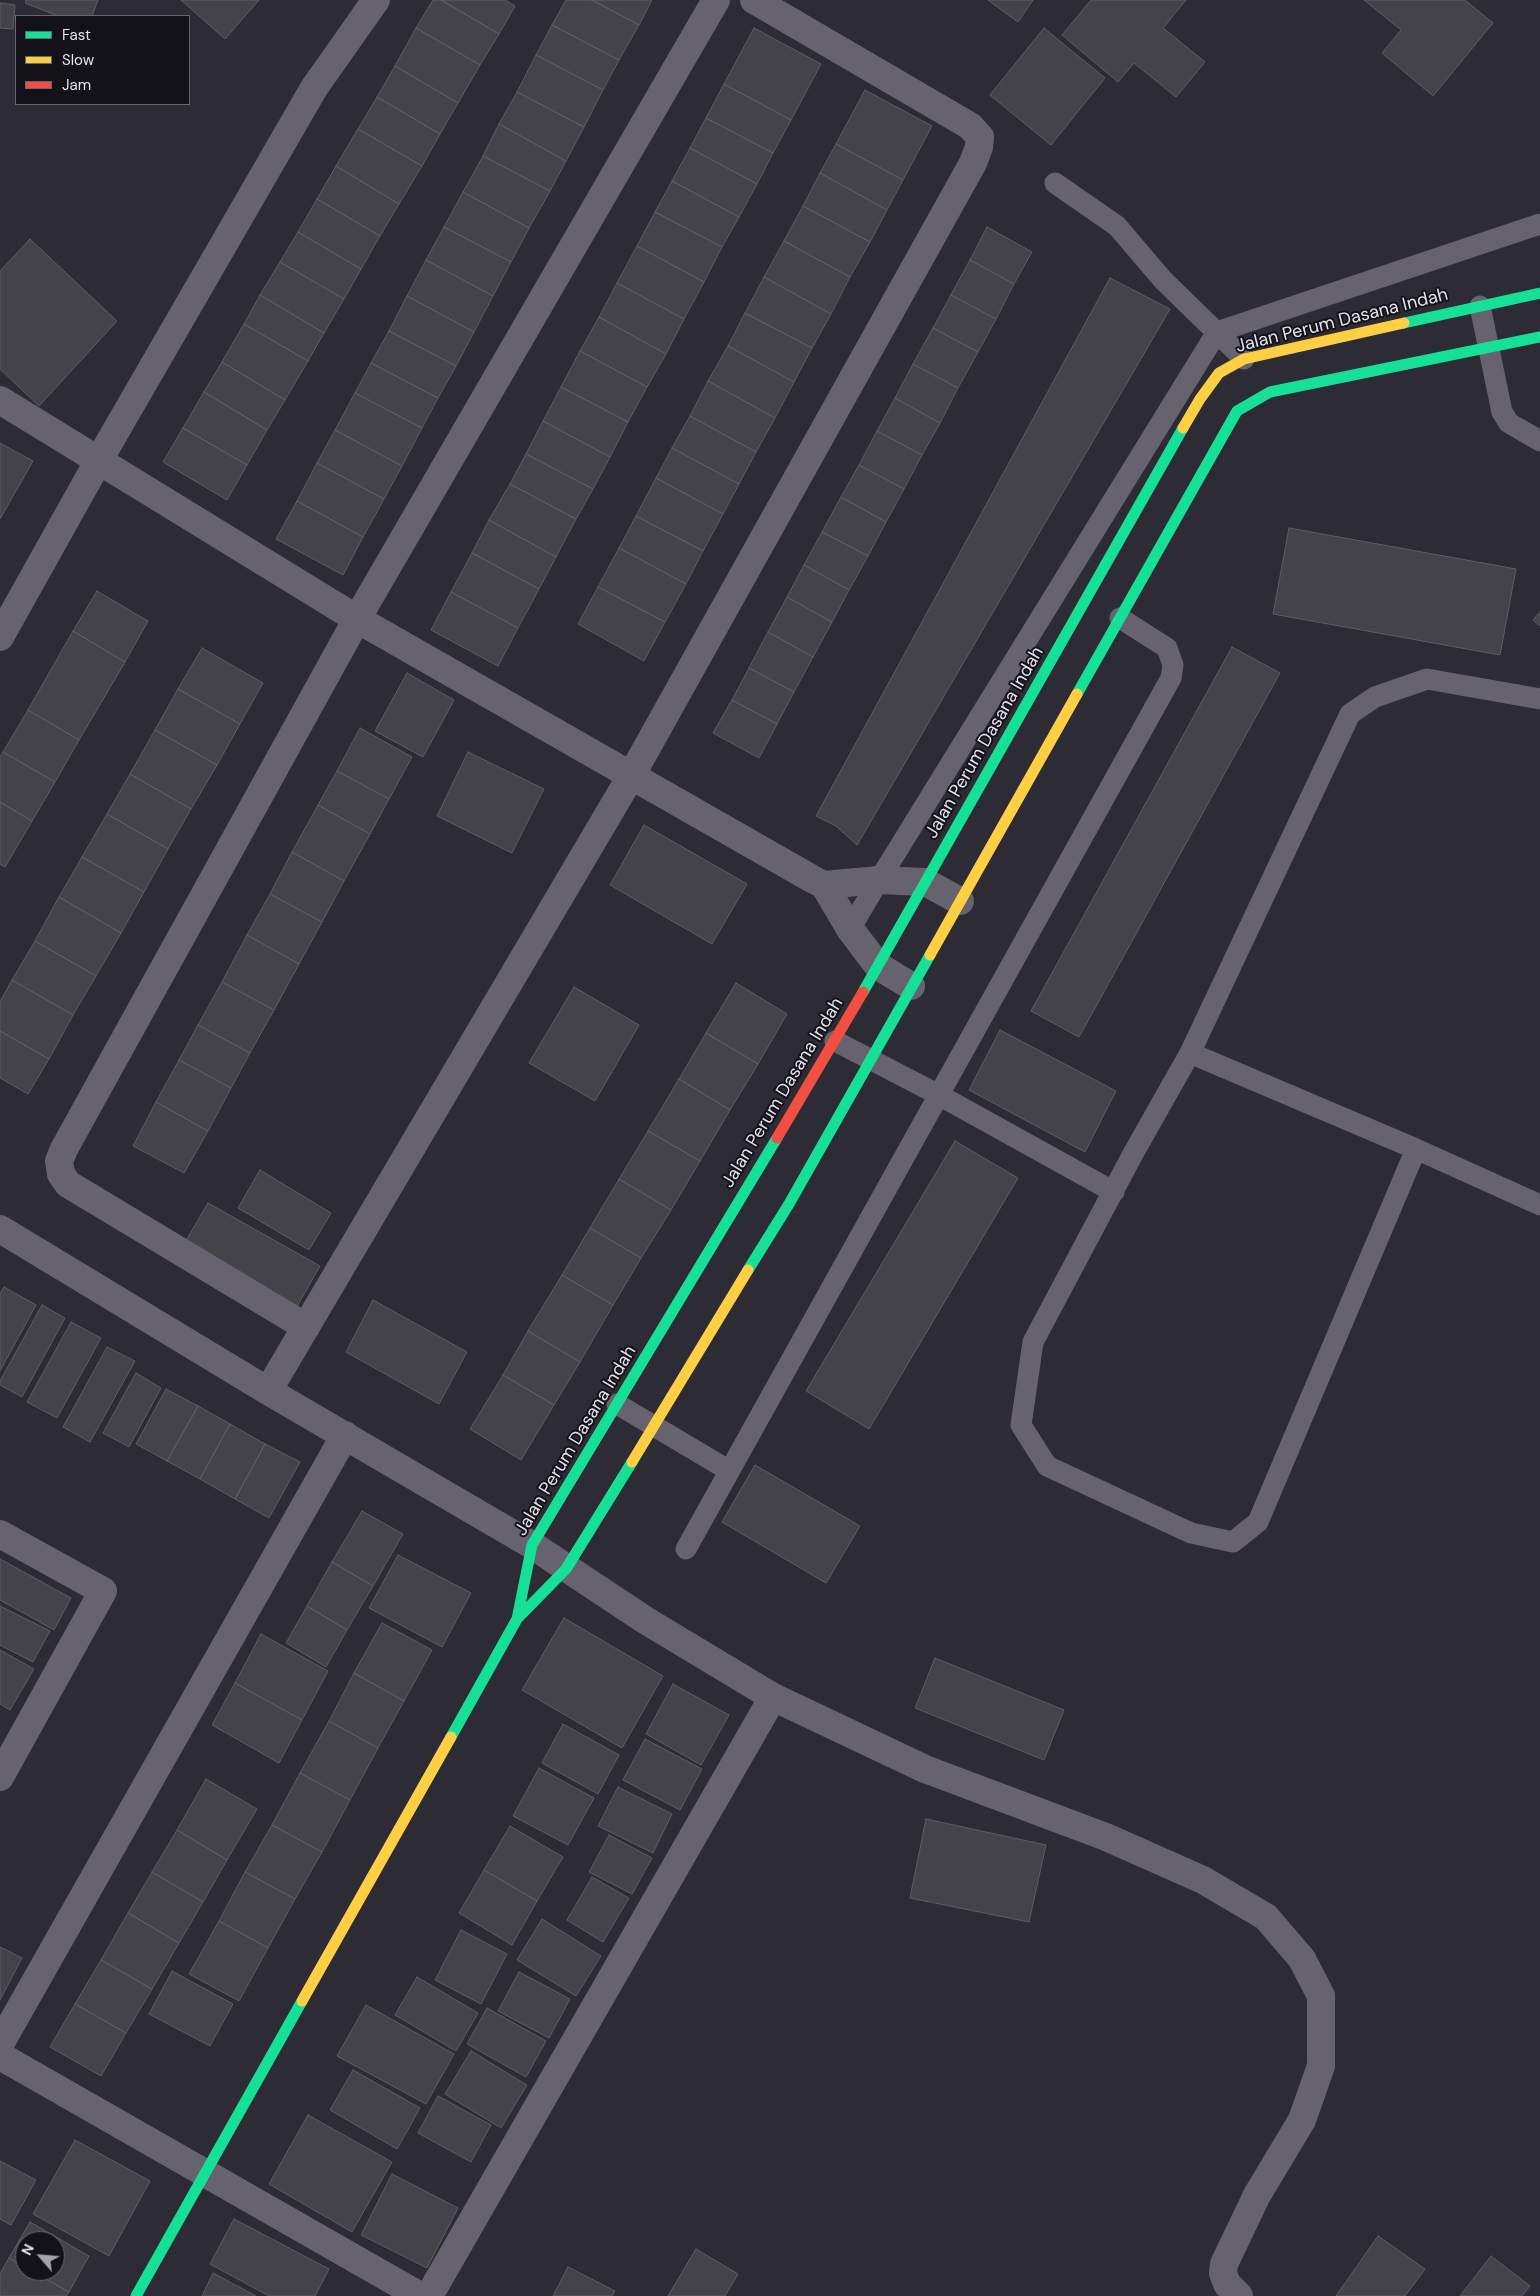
<!DOCTYPE html>
<style>
body{margin:0}
#map{position:relative;width:1540px;height:2296px;overflow:hidden;background:#2d2c34;font-family:"DM Sans",sans-serif}
canvas{display:block}
.legend{position:absolute;left:15px;top:15px;width:175px;height:90px;box-sizing:border-box;background:#141219;border:1px solid #68656d;margin:0;padding:6px 9px;list-style:none;font-size:15px;color:#e5e2ec}
.legend li{display:flex;align-items:center;gap:10px;height:25px}
.legend b{width:25px;border:1px solid #68656d}
.north{position:absolute;left:15px;top:2231px;width:50px;height:50px;box-sizing:border-box;background:#141219;border:1px solid #68656d;border-radius:50%;rotate:297deg;font-size:14px;font-weight:700;line-height:20px;text-align:center;color:#e5e2ec}
.north::after{content:'';display:block;margin:auto;width:18px;height:22px;background:#a5a2ac;clip-path:polygon(50% 0,100% 100%,50% 72%,0 100%)}
</style>
<div id="map">
<canvas width="1540" height="2296"></canvas>
<ul class="legend">
<li><b style="height:6px;background:#16e098"></b>Fast</li>
<li><b style="height:6px;background:#ffcf43"></b>Slow</li>
<li><b style="height:6px;background:#f24e42"></b>Jam</li>
</ul>
<div class="north">N</div>
</div>
<script>
const context = document.querySelector('canvas').getContext('2d');
context.lineJoin = 'round';
function fillPath(path, color) { context.fillStyle = color; context.fill(path, 'evenodd'); }
const poly = rows => new Path2D(rows.map(r => 'M' + r).join(''));
function strokePath(path, color, width, dash) { context.strokeStyle = color; context.lineWidth = width; context.lineCap = dash ? 'butt' : 'round'; context.setLineDash(dash || []); context.stroke(path); }
function label(font, color, halo, rows, align = 'center') {
  context.font = font + ' "DM Sans",sans-serif'; context.lineWidth = 4; context.setLineDash([]); context.textBaseline = 'middle'; context.strokeStyle = halo; context.fillStyle = color; for (const [text, x, y, turn = 0] of rows) {
    context.save(); context.translate(x, y); context.rotate((+turn || 0) * Math.PI / 180); context.textAlign = isNaN(turn) ? turn : align; if (halo) context.strokeText(text, 0, 0); context.fillText(text, 0, 0); context.restore();
  }
}
const building = poly([
 [26,0,98,0,92,16,58,16,25,3,26,0],
 [181,0,259,0,225,39,181,0],
 [433,0,441,0,499,34,480,65,416,28,433,0],
 [441,0,505,0,515,6,499,34,441,0],
 [566,0,592,0,639,25,619,60,552,25,566,0],
 [592,0,652,0,639,25,592,0],
 [988,0,1033,0,1018,22,988,0],
 [1091,0,1186,0,1163,28,1205,62,1176,97,1134,63,1118,82,1062,35,1091,0],
 [1364,0,1465,0,1493,23,1433,96,1382,53,1401,30,1364,0],
 [0,3,15,5,13,29,0,28,0,3],
 [552,25,619,60,603,90,536,55,552,25],
 [416,28,480,65,458,103,395,66,416,28],
 [754,28,821,64,791,120,724,84,754,28],
 [1044,28,1105,78,1051,145,990,95,1044,28],
 [536,55,603,90,584,127,517,92,536,55],
 [395,66,458,103,440,134,377,97,395,66],
 [724,84,791,120,773,153,706,118,724,84],
 [865,90,932,126,903,180,836,144,865,90],
 [517,92,584,127,566,161,499,124,517,92],
 [377,97,440,134,422,166,358,129,377,97],
 [706,118,773,153,757,184,690,148,706,118],
 [499,124,566,161,550,191,483,156,499,124],
 [358,129,422,166,399,204,336,166,358,129],
 [836,144,903,180,887,210,820,173,836,144],
 [690,148,757,184,739,217,672,181,690,148],
 [483,156,550,191,529,228,463,192,483,156],
 [336,166,399,204,380,236,317,199,336,166],
 [820,173,887,210,870,242,803,206,820,173],
 [672,181,739,217,722,247,655,212,672,181],
 [463,192,529,228,511,262,444,227,463,192],
 [317,199,380,236,361,269,298,232,317,199],
 [803,206,870,242,850,277,784,241,803,206],
 [655,212,722,247,704,282,637,246,655,212],
 [444,227,511,262,493,296,426,260,444,227],
 [987,227,1032,252,1014,284,970,260,987,227],
 [298,232,361,269,344,299,280,262,298,232],
 [30,239,117,321,39,406,0,369,0,271,30,239],
 [784,241,850,277,831,314,764,277,784,241],
 [637,246,704,282,684,319,617,283,637,246],
 [426,260,493,296,474,332,407,296,426,260],
 [970,260,1014,284,996,319,951,295,970,260],
 [280,262,344,299,324,333,260,295,280,262],
 [764,277,831,314,812,348,745,313,764,277],
 [1110,278,1170,309,857,845,836,826,816,816,1110,278],
 [617,283,684,319,666,354,599,317,617,283],
 [260,295,324,333,308,361,244,324,260,295],
 [951,295,996,319,978,352,933,328,951,295],
 [407,296,474,332,456,366,389,331,407,296],
 [745,313,812,348,794,382,728,346,745,313],
 [599,317,666,354,647,387,580,351,599,317],
 [244,324,308,361,285,400,222,362,244,324],
 [933,328,978,352,958,388,913,364,933,328],
 [389,331,456,366,438,398,371,363,389,331],
 [728,346,794,382,775,418,708,381,728,346],
 [580,351,647,387,628,422,561,387,580,351],
 [222,362,285,400,267,430,204,392,222,362],
 [371,363,438,398,422,428,355,393,371,363],
 [913,364,958,388,940,423,895,398,913,364],
 [708,381,775,418,756,452,690,416,708,381],
 [561,387,628,422,610,457,543,421,561,387],
 [204,392,267,430,247,465,183,428,204,392],
 [355,393,422,428,402,466,335,430,355,393],
 [895,398,940,423,922,455,877,431,895,398],
 [690,416,756,452,739,484,672,448,690,416],
 [543,421,610,457,593,489,526,454,543,421],
 [183,428,247,465,227,500,163,462,183,428],
 [335,430,402,466,384,499,317,463,335,430],
 [877,431,922,455,904,489,859,465,877,431],
 [0,443,33,461,0,519,0,443],
 [672,448,739,484,723,514,656,478,672,448],
 [526,454,593,489,576,519,510,484,526,454],
 [317,463,384,499,363,537,297,501,317,463],
 [859,465,904,489,886,522,841,497,859,465],
 [656,478,723,514,703,551,636,516,656,478],
 [510,484,576,519,556,557,489,520,510,484],
 [841,497,886,522,868,556,822,532,841,497],
 [297,501,363,537,343,575,276,539,297,501],
 [636,516,703,551,686,584,619,548,636,516],
 [489,520,556,557,539,589,472,553,489,520],
 [1289,528,1516,569,1500,655,1273,614,1289,528],
 [822,532,868,556,849,590,804,565,822,532],
 [619,548,686,584,665,622,598,587,619,548],
 [472,553,539,589,518,628,451,592,472,553],
 [804,565,849,590,832,622,787,597,804,565],
 [598,587,665,622,644,661,578,624,598,587],
 [97,591,148,621,125,662,73,631,97,591],
 [451,592,518,628,498,666,431,630,451,592],
 [787,597,832,622,813,657,768,632,787,597],
 [1540,612,1540,626,1533,620,1540,612],
 [73,631,125,662,79,740,28,710,73,631],
 [768,632,813,657,794,692,749,668,768,632],
 [1232,647,1280,673,1079,1037,1031,1011,1232,647],
 [202,648,263,683,240,724,178,689,202,648],
 [749,668,794,692,777,724,732,700,749,668],
 [407,673,454,700,423,757,375,731,407,673],
 [178,689,240,724,217,765,155,730,178,689],
 [732,700,777,724,759,758,713,733,732,700],
 [28,710,79,740,55,782,3,752,28,710],
 [360,728,412,757,389,799,337,771,360,728],
 [155,730,217,765,191,809,130,774,155,730],
 [3,752,55,782,32,821,0,802,0,757,3,752],
 [468,752,544,789,512,853,437,816,468,752],
 [337,771,389,799,370,834,318,805,337,771],
 [130,774,191,809,168,849,107,814,130,774],
 [0,802,32,821,5,867,0,864,0,802],
 [318,805,370,834,344,881,292,852,318,805],
 [107,814,168,849,144,892,82,857,107,814],
 [644,825,747,884,712,944,610,885,644,825],
 [292,852,344,881,322,922,270,894,292,852],
 [82,857,144,892,121,933,59,897,82,857],
 [270,894,322,922,299,964,247,935,270,894],
 [59,897,121,933,96,976,35,941,59,897],
 [247,935,299,964,274,1010,222,982,247,935],
 [35,941,96,976,73,1015,12,980,35,941],
 [12,980,73,1015,49,1059,0,1031,0,1002,12,980],
 [222,982,274,1010,250,1053,198,1025,222,982],
 [736,983,787,1014,758,1064,706,1033,736,983],
 [574,987,639,1025,595,1101,529,1063,574,987],
 [198,1025,250,1053,231,1088,179,1060,198,1025],
 [1000,1030,1116,1091,1085,1152,969,1090,1000,1030],
 [0,1031,49,1059,28,1094,0,1078,0,1031],
 [706,1033,758,1064,730,1110,679,1079,706,1033],
 [179,1060,231,1088,208,1131,156,1102,179,1060],
 [679,1079,730,1110,700,1161,648,1131,679,1079],
 [156,1102,208,1131,184,1173,133,1146,156,1102],
 [648,1131,700,1161,671,1210,619,1179,648,1131],
 [955,1141,1018,1178,869,1429,806,1391,955,1141],
 [260,1170,331,1213,309,1250,238,1208,260,1170],
 [619,1179,671,1210,641,1258,590,1228,619,1179],
 [208,1203,320,1266,296,1308,184,1244,208,1203],
 [590,1228,641,1258,613,1305,562,1275,590,1228],
 [562,1275,613,1305,580,1362,528,1331,562,1275],
 [4,1287,36,1305,0,1371,0,1294,4,1287],
 [373,1300,467,1352,439,1404,346,1352,373,1300],
 [42,1305,65,1318,22,1397,0,1385,0,1381,42,1305],
 [71,1322,101,1338,57,1418,27,1402,71,1322],
 [528,1331,580,1362,554,1405,503,1375,528,1331],
 [107,1347,135,1361,90,1442,63,1427,107,1347],
 [136,1373,161,1388,129,1447,103,1433,136,1373],
 [503,1375,554,1405,521,1460,470,1429,503,1375],
 [166,1389,198,1406,167,1461,136,1444,166,1389],
 [198,1406,230,1424,200,1479,167,1461,198,1406],
 [230,1424,265,1444,235,1499,200,1479,230,1424],
 [265,1444,300,1462,269,1518,235,1499,265,1444],
 [755,1465,860,1526,826,1583,722,1522,755,1465],
 [362,1511,403,1534,373,1586,332,1562,362,1511],
 [398,1555,471,1593,442,1647,369,1608,398,1555],
 [0,1559,71,1598,54,1630,0,1600,0,1559],
 [332,1562,373,1586,347,1630,307,1606,332,1562],
 [0,1606,50,1631,33,1662,0,1645,0,1606],
 [307,1606,347,1630,326,1667,286,1643,307,1606],
 [564,1618,663,1676,622,1748,522,1690,564,1618],
 [382,1623,432,1650,404,1701,354,1673,382,1623],
 [261,1634,328,1671,302,1720,235,1683,261,1634],
 [0,1650,34,1669,10,1710,0,1704,0,1650],
 [935,1658,1064,1710,1044,1760,915,1708,935,1658],
 [354,1673,404,1701,378,1748,329,1721,354,1673],
 [235,1683,302,1720,279,1763,212,1725,235,1683],
 [673,1684,729,1715,701,1765,646,1734,673,1684],
 [329,1721,378,1748,350,1800,300,1773,329,1721],
 [563,1724,619,1755,598,1794,542,1763,563,1724],
 [645,1739,702,1769,680,1810,623,1780,645,1739],
 [539,1768,594,1798,568,1845,513,1816,539,1768],
 [300,1773,350,1800,322,1852,272,1825,300,1773],
 [206,1779,257,1809,227,1860,177,1830,206,1779],
 [618,1787,672,1814,653,1853,598,1826,618,1787],
 [926,1819,1046,1845,1029,1922,910,1898,926,1819],
 [272,1825,322,1852,295,1899,245,1872,272,1825],
 [510,1826,563,1857,537,1901,484,1870,510,1826],
 [177,1830,227,1860,203,1902,152,1872,177,1830],
 [609,1835,652,1858,632,1894,589,1872,609,1835],
 [484,1870,537,1901,512,1945,459,1913,484,1870],
 [152,1872,203,1902,179,1943,128,1913,152,1872],
 [245,1872,295,1899,268,1948,219,1921,245,1872],
 [592,1877,629,1898,603,1942,567,1920,592,1877],
 [128,1913,179,1943,152,1989,101,1960,128,1913],
 [542,1919,601,1956,576,1996,517,1960,542,1919],
 [219,1921,268,1948,239,2001,189,1974,219,1921],
 [461,1930,507,1954,481,2004,435,1980,461,1930],
 [0,1947,22,1958,0,2000,0,1947],
 [101,1960,152,1989,126,2033,75,2004,101,1960],
 [172,1971,233,2004,210,2046,149,2014,172,1971],
 [519,1972,570,1999,549,2038,498,2011,519,1972],
 [417,1977,478,2013,456,2051,395,2015,417,1977],
 [75,2004,126,2033,101,2076,50,2047,75,2004],
 [366,2005,454,2054,426,2104,337,2056,366,2005],
 [487,2008,546,2041,526,2077,467,2044,487,2008],
 [471,2051,527,2085,501,2128,445,2094,471,2051],
 [353,2070,420,2108,397,2149,330,2110,353,2070],
 [438,2096,491,2125,471,2162,418,2133,438,2096],
 [308,2115,392,2162,352,2232,269,2184,308,2115],
 [75,2140,150,2181,109,2256,33,2214,75,2140],
 [0,2161,36,2180,11,2225,0,2219,0,2161],
 [392,2174,458,2208,427,2268,361,2235,392,2174],
 [234,2219,329,2269,315,2296,269,2296,210,2264,234,2219],
 [30,2222,89,2256,69,2292,32,2271,55,2271,55,2241,25,2241,25,2267,9,2258,30,2222],
 [1378,2236,1425,2269,1405,2296,1336,2296,1378,2236],
 [696,2249,738,2274,725,2296,668,2296,696,2249],
 [1491,2256,1530,2286,1522,2296,1460,2296,1491,2256],
 [9,2258,25,2267,25,2271,32,2271,69,2292,66,2296,0,2296,0,2274,9,2258],
 [568,2267,615,2291,612,2296,553,2296,568,2267],
 [213,2273,256,2296,202,2296,213,2273]
]);
const lane = poly([
 [1055,183,1117,226,1163,280,1244,359],
 [1480,306,1502,412,1509,423,1540,441],
 [850,929,879,880,1217,332,1540,224],
 [835,1041,937,1094,1114,1192],
 [1190,1053,1416,1149,1258,1522,1233,1542,1191,1533,1047,1466,1021,1425,1033,1342,1134,1152,1190,1053],
 [1190,1053,1350,714,1375,697,1427,679,1540,699],
 [1416,1149,1540,1205],
 [617,1404,728,1470],
 [686,1549,1171,678,1173,665,1167,648,1120,618]
]);
const street = poly([
 [0,400,357,619,814,880,824,885,879,880,925,882,960,901],
 [0,637,99,460,314,88,376,0],
 [824,885,850,929,878,966,911,986],
 [0,1229,268,1391,532,1545,645,1620,773,1697,925,1769,1106,1837,1203,1880,1266,1917,1302,1959,1321,1996,1321,2066,1302,2120,1257,2195,1224,2264,1223,2273,1227,2284,1239,2296],
 [306,1327,68,1184,61,1174,59,1161,64,1149,357,619,716,0],
 [268,1391,631,776,973,163,979,147,980,137,970,126,754,0],
 [0,1534,103,1591,0,1777],
 [0,2044,345,1435],
 [0,2056,420,2296],
 [429,2296,773,1697]
]);
const fast = poly([
 [1404,323,1540,293],
 [1077,694,1237,411,1270,392,1540,337],
 [863,992,1183,428],
 [748,1270,789,1204,930,955],
 [517,1619,532,1545,777,1138],
 [451,1737,517,1619,566,1569,632,1462],
 [136,2296,302,2001]
]);
const slow = poly([
 [1183,428,1200,399,1219,373,1244,359,1404,323],
 [930,955,1077,694],
 [632,1462,748,1270],
 [302,2001,451,1737]
]);
const jam = poly([
 [777,1138,863,992]
]);
const streetNames = [
 ["Jalan Perum Dasana Indah",1342,321,-14],
 ["Jalan Perum Dasana Indah",985,743,-60],
 ["Jalan Perum Dasana Indah",783,1093,-59],
 ["Jalan Perum Dasana Indah",576,1441,-59]
];
fillPath(building, '#44434a');
strokePath(building, '#5e5d63', 1);
strokePath(lane, '#66636e', 21);
strokePath(street, '#66636e', 28);
strokePath(fast, '#16e098', 11);
strokePath(slow, '#ffcf43', 11);
strokePath(jam, '#f24e42', 11);
label('18px', '#e5e2ec', '#141219', streetNames);
</script>
